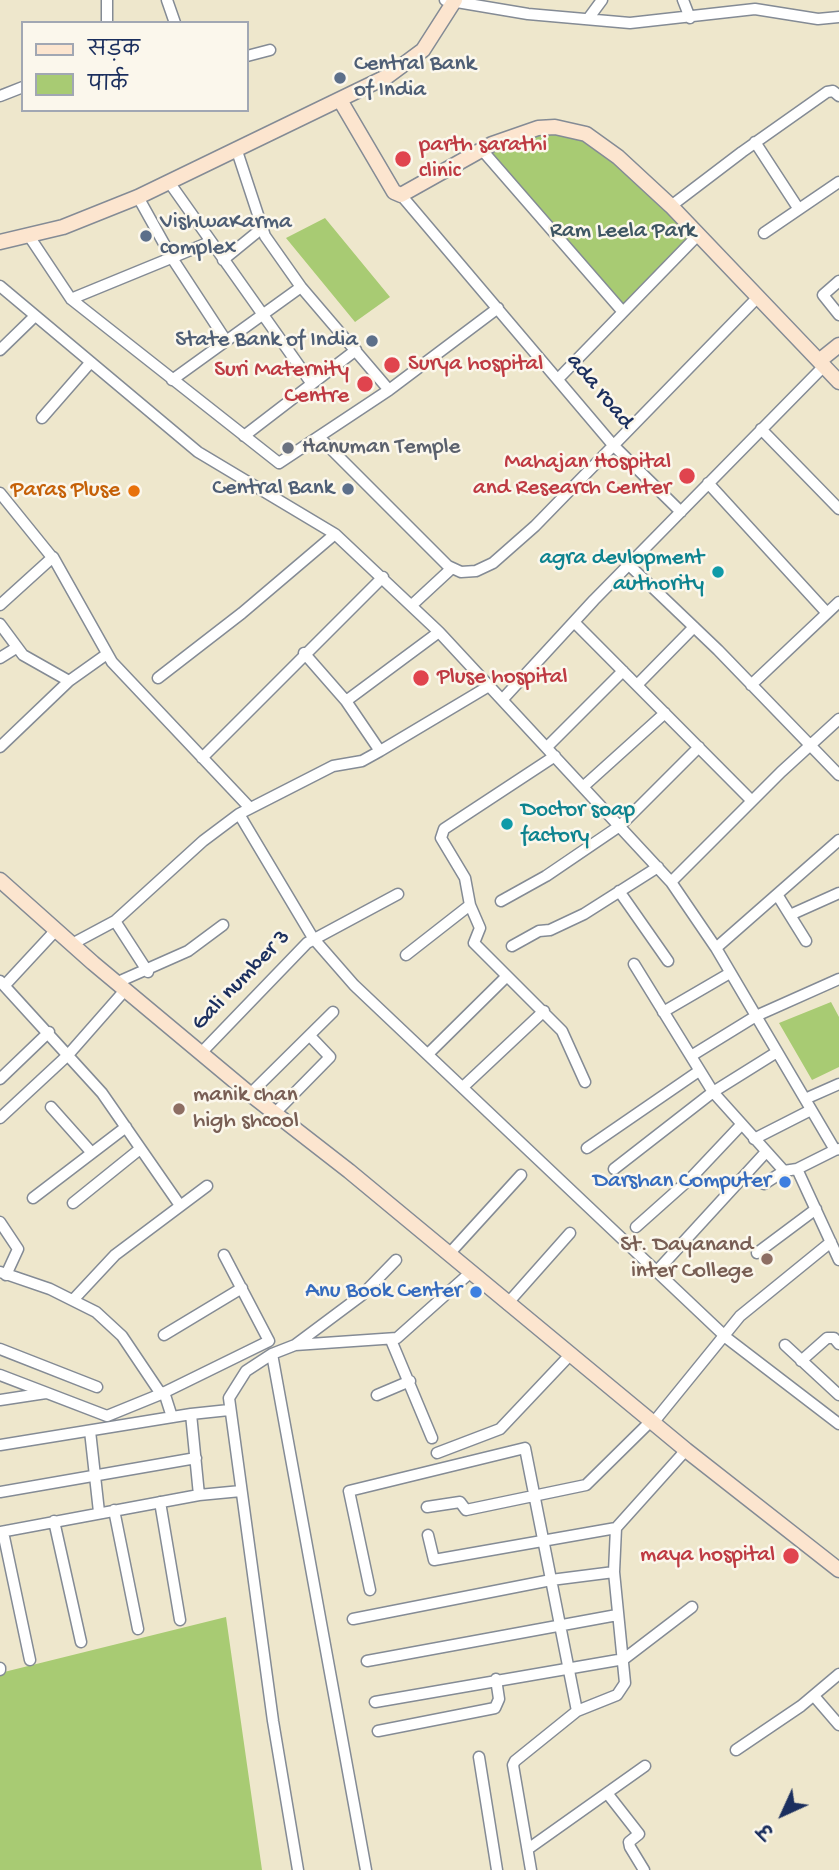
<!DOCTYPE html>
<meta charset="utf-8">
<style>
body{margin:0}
#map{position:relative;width:839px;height:1870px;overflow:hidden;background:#eee7cc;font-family:"Gochi Hand","Playpen Sans Deva",sans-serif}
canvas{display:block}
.legend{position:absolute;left:21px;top:21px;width:228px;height:91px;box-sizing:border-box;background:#fbf7ec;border:2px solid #a1a7b3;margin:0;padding:9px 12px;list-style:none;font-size:21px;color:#1b2f5e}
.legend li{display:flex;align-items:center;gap:14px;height:35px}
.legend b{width:35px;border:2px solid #a1a7b3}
.north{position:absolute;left:748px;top:1779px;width:70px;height:70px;-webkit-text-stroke:5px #fbf7ec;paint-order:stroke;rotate:225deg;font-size:19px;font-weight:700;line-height:28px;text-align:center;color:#1b2f5e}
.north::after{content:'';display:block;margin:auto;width:24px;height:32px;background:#1b2f5e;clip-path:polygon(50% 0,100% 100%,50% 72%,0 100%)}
</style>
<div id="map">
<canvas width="839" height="1870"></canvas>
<ul class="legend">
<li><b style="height:9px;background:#fce5cf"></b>सड़क</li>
<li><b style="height:19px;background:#a8cb73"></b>पार्क</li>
</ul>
<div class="north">उ</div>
</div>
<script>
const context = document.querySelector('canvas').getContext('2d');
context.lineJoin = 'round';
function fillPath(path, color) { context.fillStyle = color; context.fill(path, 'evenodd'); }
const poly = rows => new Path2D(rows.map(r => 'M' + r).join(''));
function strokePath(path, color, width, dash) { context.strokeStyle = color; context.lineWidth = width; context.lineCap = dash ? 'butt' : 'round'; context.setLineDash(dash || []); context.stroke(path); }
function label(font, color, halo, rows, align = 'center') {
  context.font = font + ' "Gochi Hand",sans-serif'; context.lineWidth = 5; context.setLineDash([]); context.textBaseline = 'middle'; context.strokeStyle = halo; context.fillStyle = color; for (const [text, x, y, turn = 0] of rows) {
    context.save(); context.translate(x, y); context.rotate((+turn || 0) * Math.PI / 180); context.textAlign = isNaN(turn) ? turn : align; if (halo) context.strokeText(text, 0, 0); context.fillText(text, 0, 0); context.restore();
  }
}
const green = poly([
 [547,129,585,134,626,166,692,236,624,305,487,152],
 [325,218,390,297,355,322,286,238],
 [831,1002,839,1017,839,1067,812,1080,779,1023],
 [226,1617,262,1870,0,1870,0,1673]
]);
const street = poly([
 [167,0,175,23],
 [445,0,528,14,630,23,755,9,818,19,839,17],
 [683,0,690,18],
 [588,19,602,0],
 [107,23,107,0],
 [247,56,270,50],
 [0,96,23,87],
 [755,142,798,208],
 [236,148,265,236,301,287,389,390],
 [482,150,623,312],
 [169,182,312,384],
 [401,195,613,445,681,512],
 [138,197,172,258,225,339],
 [671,206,742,152,827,92,833,91,839,96],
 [764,233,839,182],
 [29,236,71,299,279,463,389,390,498,308],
 [223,260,261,229],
 [839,281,823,295,839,315],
 [0,286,198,452,335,534,439,632,671,882,716,948,835,1150,839,1149],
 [71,299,210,242],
 [0,350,35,316],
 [558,379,698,235],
 [172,380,301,287],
 [42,418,90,363],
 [761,429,839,509],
 [244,436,356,350],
 [320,438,448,566,461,572,476,571,493,563,535,526,758,297],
 [708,483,827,613],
 [0,493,51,556],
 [629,565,718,650,839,775],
 [0,605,53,557,112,662,250,808],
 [412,605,452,568],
 [574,622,751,800],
 [0,624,23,655,69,681],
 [304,653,346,701,380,751,489,686],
 [0,658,16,648],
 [158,678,242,613,335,534],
 [637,685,694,627],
 [751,685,839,602],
 [502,700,594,600,824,366],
 [346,701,439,632],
 [0,747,69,681,107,654],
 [547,747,623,671],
 [555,756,444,829,441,838,465,878,470,905,480,928,474,943,562,1031,585,1082],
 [202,758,383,577],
 [584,786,665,713],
 [239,814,313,938,354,985,728,1339,839,1424],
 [671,882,781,772,839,719],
 [619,891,668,961],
 [778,896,806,941],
 [501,901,546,876,621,825,699,747],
 [790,915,839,893],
 [115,921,203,841,239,814,333,766,362,761,380,751],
 [72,944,115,921,148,972],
 [512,946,539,931,550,930,584,914,658,867],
 [716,948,839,840],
 [406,955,470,905],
 [634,964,713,1092,784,1171],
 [0,981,102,1093,179,1204],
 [118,982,188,951,223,925],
 [5,985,56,930],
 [663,1012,730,973],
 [201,1053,307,943,398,894],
 [428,1054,506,977],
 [691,1056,756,1016,839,979],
 [0,1079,49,1032],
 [463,1087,544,1011],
 [250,1094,333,1012],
 [805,1099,839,1084],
 [51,1107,92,1153],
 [274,1114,330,1057,310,1036],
 [0,1118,68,1055,126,989],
 [754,1139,811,1110],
 [587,1148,699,1071],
 [614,1169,713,1092,777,1052],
 [797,1169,839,1260],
 [764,1184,784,1171,797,1169,835,1150],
 [33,1198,126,1127],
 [73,1203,140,1149],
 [0,1222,18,1249,6,1275],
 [636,1227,691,1178,741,1125],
 [757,1253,816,1209],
 [449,1254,521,1175],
 [657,1271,766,1152],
 [0,1272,50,1289,96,1312,122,1336,161,1394,269,1341,224,1255],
 [73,1300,115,1255,207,1186],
 [507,1304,570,1233],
 [164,1335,242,1288],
 [391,1340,432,1438],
 [295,1345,362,1295,396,1260],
 [785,1345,839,1395],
 [0,1349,97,1387],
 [272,1354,366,1870],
 [801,1361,827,1338,834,1338,839,1344],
 [0,1375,107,1416,161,1394],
 [164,1392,172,1417],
 [377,1395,410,1381],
 [0,1400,46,1393],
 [191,1414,229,1410],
 [653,1423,740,1316,831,1242],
 [90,1431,99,1512],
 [0,1445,191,1414,199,1495],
 [437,1453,500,1429,570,1355],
 [0,1492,196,1458],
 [160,1502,180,1620],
 [427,1507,460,1502,466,1510,586,1485,651,1421],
 [114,1510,138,1629],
 [54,1521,81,1642],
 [616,1528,686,1450],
 [0,1532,199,1495,241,1491],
 [3,1532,30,1660],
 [428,1535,434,1560,616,1528,614,1572,625,1683,617,1695,577,1711,515,1761,513,1765,531,1870],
 [370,1590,349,1491,525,1448,577,1711],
 [353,1619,551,1580,614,1572],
 [367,1661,617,1615],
 [0,1668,0,1670],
 [814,1696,839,1725],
 [375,1702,624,1659,692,1607],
 [378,1731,495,1708,499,1699,496,1679],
 [736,1750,801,1706,839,1674],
 [479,1757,497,1870],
 [607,1793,639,1834,629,1842,630,1847,644,1870],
 [528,1849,645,1766],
 [298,1870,273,1721,229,1398,246,1371,272,1354,295,1345,397,1338,471,1272]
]);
const secondary = poly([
 [340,100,394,192,401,195,492,144,538,128,555,127,586,134,618,157,671,206,839,382],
 [0,242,63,227,138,197,388,76,423,50,455,0],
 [819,361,839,345],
 [0,880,93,963,250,1094,349,1171,686,1450,839,1570]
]);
const markers = [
 [340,78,7,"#5c6f8a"],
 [403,159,9,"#e0444e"],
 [146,236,7,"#5c6f8a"],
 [372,341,7,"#5c6f8a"],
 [392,365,9,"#e0444e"],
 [365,384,9,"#e0444e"],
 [288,448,7,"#6b7280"],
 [687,476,9,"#e0444e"],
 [348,489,7,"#5c6f8a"],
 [134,491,7,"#e8710a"],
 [718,572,7,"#0f9aa8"],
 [421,678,9,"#e0444e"],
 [507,824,7,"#0f9aa8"],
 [179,1109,7,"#8d6e63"],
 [785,1182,7,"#3f7fe0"],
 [767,1259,7,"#8d6e63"],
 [476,1292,7,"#3f7fe0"],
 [791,1556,9,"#e0444e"]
];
const serviceNames = [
 ["Central Bank",354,65],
 ["of India",354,91],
 ["VishwaKarma",160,223],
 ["complex",160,249],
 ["State Bank of India",358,341,"right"],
 ["Central Bank",334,489,"right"]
];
const healthNames = [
 ["parth sarathi",419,146],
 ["clinic",419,172],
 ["Surya hospital",408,365],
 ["Suri Maternity",349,371,"right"],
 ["Centre",349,397,"right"],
 ["Mahajan Hospital",671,463,"right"],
 ["and Research Center",671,489,"right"],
 ["Pluse hospital",437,678],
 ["maya hospital",775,1556,"right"]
];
const parkNames = [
 ["Ram Leela Park",623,232]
];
const streetNames = [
 ["ada road",599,392,50],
 ["Gali number 3",242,981,-46]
];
const worshipNames = [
 ["Hanuman Temple",302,448]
];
const foodNames = [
 ["Paras Pluse",120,491]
];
const cultureNames = [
 ["agra devlopment",704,559],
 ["authority",704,585],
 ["Doctor soap",521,811,"left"],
 ["factory",521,837,"left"]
];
const educationNames = [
 ["manik chan",193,1096],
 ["high shcool",193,1122],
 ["St. Dayanand",753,1246,"right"],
 ["inter College",753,1272,"right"]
];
const shopNames = [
 ["Darshan Computer",771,1182],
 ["Anu Book Center",462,1292]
];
fillPath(green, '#a8cb73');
strokePath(street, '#848b95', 13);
strokePath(secondary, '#848b95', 17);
strokePath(street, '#fff', 10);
strokePath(secondary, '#fce5cf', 14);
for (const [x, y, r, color] of markers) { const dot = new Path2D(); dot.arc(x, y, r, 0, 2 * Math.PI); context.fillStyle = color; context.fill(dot); strokePath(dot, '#fbf7ec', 2.5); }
label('23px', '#4e5e75', '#fbf7ec', serviceNames, 'left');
label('23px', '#be3a42', '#fbf7ec', healthNames, 'left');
label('23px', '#3e5663', '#fbf7ec', parkNames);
label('23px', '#1b2f5e', '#fbf7ec', streetNames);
label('23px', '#5b616d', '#fbf7ec', worshipNames, 'left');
label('23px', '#c56008', '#fbf7ec', foodNames, 'right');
label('23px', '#0d838f', '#fbf7ec', cultureNames, 'right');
label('23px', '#785e54', '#fbf7ec', educationNames, 'left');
label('23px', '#366cbe', '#fbf7ec', shopNames, 'right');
</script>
